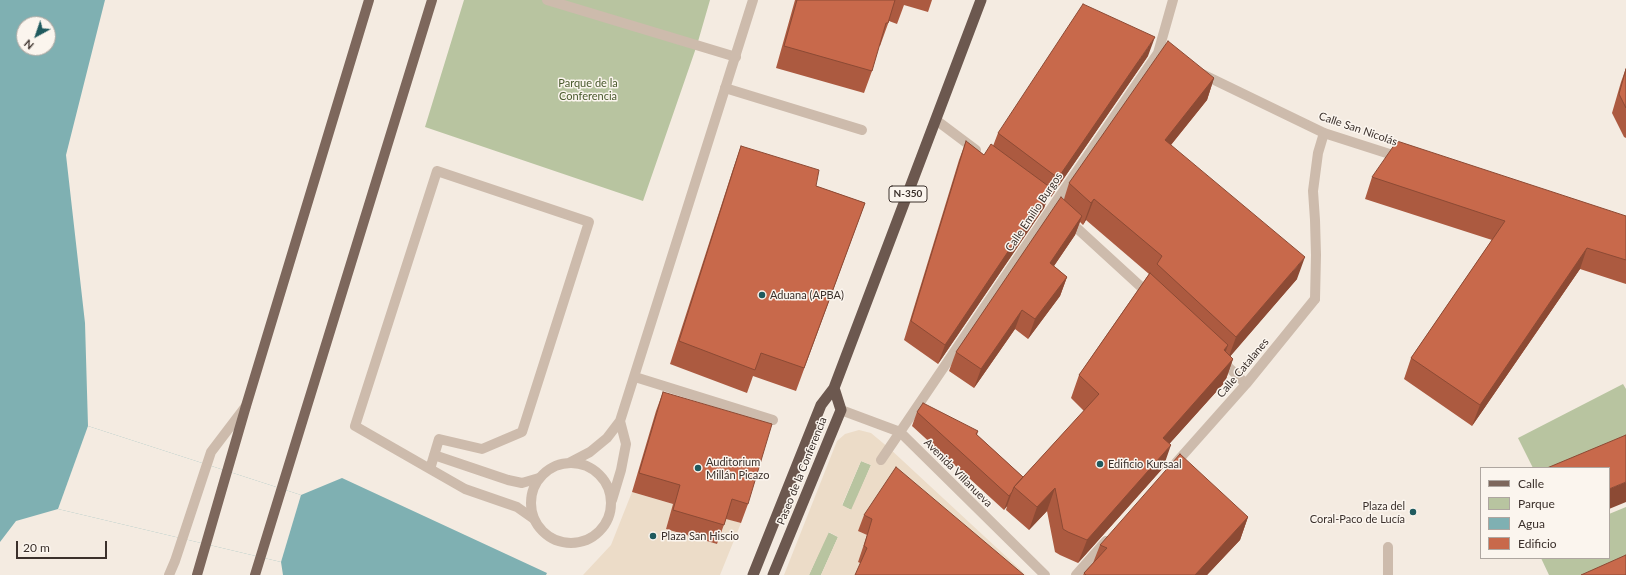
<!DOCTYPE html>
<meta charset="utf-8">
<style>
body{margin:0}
#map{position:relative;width:1626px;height:575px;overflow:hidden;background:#f4ebe1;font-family:Lato,sans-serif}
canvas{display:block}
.legend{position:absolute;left:1480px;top:467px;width:130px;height:92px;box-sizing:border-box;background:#fbf5ee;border:1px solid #aea6a0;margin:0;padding:5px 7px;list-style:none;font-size:12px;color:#3b302b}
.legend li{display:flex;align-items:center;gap:8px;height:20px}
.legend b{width:20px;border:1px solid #aea6a0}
.north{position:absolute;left:16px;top:16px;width:40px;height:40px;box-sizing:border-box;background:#fbf5ee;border:1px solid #aea6a0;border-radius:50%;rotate:220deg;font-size:11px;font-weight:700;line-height:16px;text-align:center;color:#3b302b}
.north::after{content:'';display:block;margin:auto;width:14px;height:18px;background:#1f5a5e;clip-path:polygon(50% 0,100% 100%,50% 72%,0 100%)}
.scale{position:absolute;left:16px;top:541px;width:91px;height:18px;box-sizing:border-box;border:2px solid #3b302b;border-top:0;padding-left:5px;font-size:12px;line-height:14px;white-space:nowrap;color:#3b302b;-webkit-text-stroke:3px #fbf5ee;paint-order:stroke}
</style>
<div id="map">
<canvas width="1626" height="575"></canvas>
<ul class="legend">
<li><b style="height:5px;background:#7d675c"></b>Calle</li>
<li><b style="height:11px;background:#b8c4a0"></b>Parque</li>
<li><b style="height:11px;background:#7fb0b2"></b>Agua</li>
<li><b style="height:11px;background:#c8694b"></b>Edificio</li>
</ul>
<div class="north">N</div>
<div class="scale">20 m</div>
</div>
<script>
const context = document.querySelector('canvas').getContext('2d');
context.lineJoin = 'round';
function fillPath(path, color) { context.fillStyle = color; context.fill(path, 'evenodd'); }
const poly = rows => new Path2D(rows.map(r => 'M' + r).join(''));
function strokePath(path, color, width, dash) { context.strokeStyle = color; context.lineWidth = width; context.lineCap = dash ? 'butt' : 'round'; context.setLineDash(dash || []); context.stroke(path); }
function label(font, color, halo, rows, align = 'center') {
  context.font = font + ' Lato,sans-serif'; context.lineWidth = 3; context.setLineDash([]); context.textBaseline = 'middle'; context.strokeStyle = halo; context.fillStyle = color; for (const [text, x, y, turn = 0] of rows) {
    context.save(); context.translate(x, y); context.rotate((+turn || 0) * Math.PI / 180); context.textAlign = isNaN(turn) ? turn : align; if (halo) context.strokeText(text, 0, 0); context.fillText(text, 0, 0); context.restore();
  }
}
const green = poly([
 [464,0,710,0,697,45,643,201,425,127],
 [1623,384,1626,389,1626,440,1572,468,1533,468,1518,438],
 [861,461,871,465,852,510,842,506],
 [1626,507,1626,569,1613,575,1549,575,1541,558,1609,558,1609,514],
 [828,532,838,537,821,575,809,575]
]);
const plaza = poly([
 [859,430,871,433,889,448,1026,575,999,575,858,531,867,535,858,562,867,567,864,575,821,575,838,537,829,532,809,575,784,575,837,441,845,434],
 [861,461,871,465,851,510,842,505],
 [632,492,673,504,666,529,717,544,725,518,741,523,720,575,583,575,611,545]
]);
const water = poly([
 [0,0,105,0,66,155,85,323,88,426,301,495,342,478,547,573,546,575,283,575,281,562,58,509,16,521,0,542],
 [24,24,48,24,48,48,24,48]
]);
const pier = poly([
 [88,426,301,495,281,562,58,509]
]);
const service = poly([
 [725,88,862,130],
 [437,171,589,222,522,432,482,449,439,439,430,469,355,426,437,171],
 [635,377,773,420],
 [434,455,508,480,522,483,539,478],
 [430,469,465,489,517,507,534,519]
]);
const pedestrian = poly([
 [547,0,736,57],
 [1315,299,1316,255,1315,220,1313,191,1318,153,1324,133],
 [881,460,900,432],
 [1388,575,1388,547]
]);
const minor = poly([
 [1202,74,1324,133,1402,158],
 [936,120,976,150],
 [1068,220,1151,296],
 [1220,359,1246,384],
 [841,410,900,432,1045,575],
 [900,432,1053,206,1158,53,1173,0],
 '531 503a40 40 0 1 1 80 0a40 40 0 1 1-80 0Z',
 [569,463,590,452,607,438,620,421,753,0],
 [1174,465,1246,384,1315,299],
 [612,500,621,470,626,444,620,421],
 [169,575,175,561,211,452,246,406],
 [1076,575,1106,541]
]);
const primary = poly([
 [197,575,246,406,369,0],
 [255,575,432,0]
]);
const trunk = poly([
 [753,575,821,405,834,388,981,0],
 [773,575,841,410,834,388]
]);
const wall = poly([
 [795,0,932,0,928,12,904,5,897,24,889,21,880,46,879,45,872,71,864,93,776,68],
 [1148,56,1051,197,1049,195,1044,208,938,364,904,340,959,160,966,141,984,155,993,146,998,133],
 [1626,68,1626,138,1624,137,1612,113,1621,82],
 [1214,78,1207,100,1171,145,1297,279,1230,356,1233,359,1225,382,1169,444,1163,468,1078,563,1060,555,1055,552,1047,511,1029,530,1006,510,1007,506,1004,510,912,426,917,412,978,431,977,435,1023,477,1084,411,1071,398,1079,375,1149,274,1086,220,1083,225,1080,222,1075,235,1054,266,1067,277,1060,296,1028,339,1015,329,974,388,949,371,956,352,1064,199,1069,183],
 [741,146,816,186,865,203,796,391,753,376,747,393,670,364,733,169],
 [1372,177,1626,216,1626,284,1580,269,1472,426,1404,379,1411,358,1492,240,1365,199],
 [663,392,748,504,741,523,726,519,717,544,666,529,673,504,632,492,656,411],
 [864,515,1024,575,860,563,858,562,867,535,858,531],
 [1248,517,1240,540,1207,575,1083,575,1084,573,1093,563,1100,545]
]);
const shadedWall = poly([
 [1155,37,1148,56,1051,197,1058,178],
 [1214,78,1207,100,1157,162,1165,140],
 [1051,188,1044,208,938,364,945,345],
 [1094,199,1086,220,1083,225,1091,203],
 [1082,216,1075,235,1043,282,1050,263],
 [1587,248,1580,269,1472,426,1480,405],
 [1305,257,1297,279,1228,359,1236,337],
 [1067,277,1060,296,1028,339,1035,319],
 [1022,310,1015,329,974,388,981,369],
 [1228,345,1220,368,1224,350],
 [1233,359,1225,382,1154,461,1163,438],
 [1171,445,1163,468,1078,563,1087,540],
 [1626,482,1626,502,1609,509,1609,489],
 [1055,488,1047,511,1029,530,1037,507],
 [1012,492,1007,506,1004,510,1009,496],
 [1248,517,1240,540,1207,575,1195,575]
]);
const building = poly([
 [797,0,895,0,888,23,886,23,872,71,784,46,797,0],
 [1083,4,1155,37,1058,178,998,133,1083,4],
 [1168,41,1214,78,1165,140,1305,257,1236,337,1157,264,1162,256,1094,199,1091,203,1069,183,1168,41],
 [1626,69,1626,108,1619,94,1626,69],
 [966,141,984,155,991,144,1051,188,945,345,911,321,966,141],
 [1397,141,1626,216,1626,260,1587,248,1480,405,1411,358,1505,221,1372,177,1397,141],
 [741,146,819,170,816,186,865,203,804,368,761,353,755,370,679,341,741,146],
 [1061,197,1082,216,1050,263,1067,277,1035,319,1022,310,981,369,956,352,1061,197],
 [1150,273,1228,345,1224,350,1233,359,1163,438,1171,445,1087,540,1068,532,1063,529,1055,488,1037,507,1014,487,1099,394,1079,375,1150,273],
 [663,392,772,424,748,504,732,499,724,525,673,510,680,485,639,473,663,392],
 [923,403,978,431,976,434,1023,477,1014,487,1012,492,1009,496,917,412,923,403],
 [1626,435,1626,482,1609,489,1609,468,1547,468,1626,435],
 [1180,454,1248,517,1195,575,1086,575,1084,573,1107,548,1100,545,1180,454],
 [896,467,1024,575,855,575,867,548,864,546,872,519,864,515,896,467],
 [1626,555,1626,575,1581,575,1626,555]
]);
const markers = [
 [762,295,4,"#1f5a5e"],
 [1100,464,4,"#1f5a5e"],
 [698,468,4,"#1f5a5e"],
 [1413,512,4,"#1f5a5e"],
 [653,536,4,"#1f5a5e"]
];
const shields = [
 [908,194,38]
];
const shieldNames = [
 ["N-350",908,194]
];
const parkNames = [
 ["Parque de la",588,83],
 ["Conferencia",588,96]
];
const streetNames = [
 ["Calle San Nicolás",1358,129,19],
 ["Calle Emilio Burgos",1034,212,-56],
 ["Calle Catalanes",1243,368,-50],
 ["Paseo de la Conferencia",802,471,-68],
 ["Avenida Villanueva",958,473,45]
];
const poiNames = [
 ["Aduana (APBA)",770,295],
 ["Auditorium",706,462],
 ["Millán Picazo",706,475],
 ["Edificio Kursaal",1108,464],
 ["Plaza del",1405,506,"right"],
 ["Coral-Paco de Lucía",1405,519,"right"],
 ["Plaza San Hiscio",661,536]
];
fillPath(green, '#b8c4a0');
fillPath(plaza, '#ecdcc8');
fillPath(water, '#7fb0b2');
fillPath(pier, '#f4ebe1');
strokePath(service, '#cdbbac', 10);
strokePath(pedestrian, '#cdbbac', 10);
strokePath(minor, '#cdbbac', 10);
strokePath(primary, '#7d675c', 10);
strokePath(trunk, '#6c584f', 11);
fillPath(wall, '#ac5a40');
fillPath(shadedWall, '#8c4a34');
fillPath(building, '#c8694b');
strokePath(building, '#8c4a34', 1);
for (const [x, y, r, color] of markers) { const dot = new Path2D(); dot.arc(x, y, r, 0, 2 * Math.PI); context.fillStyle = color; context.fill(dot); strokePath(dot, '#fbf5ee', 1.5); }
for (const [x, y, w] of shields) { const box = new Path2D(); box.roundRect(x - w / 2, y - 8, w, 16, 3); context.fillStyle = '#fbf5ee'; context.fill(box); strokePath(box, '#3b302b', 1); }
label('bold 10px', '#3b302b', null, shieldNames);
label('11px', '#4a5a2e', '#fbf5ee', parkNames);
label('11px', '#3b302b', '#fbf5ee', streetNames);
label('11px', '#3b302b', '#fbf5ee', poiNames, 'left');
</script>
